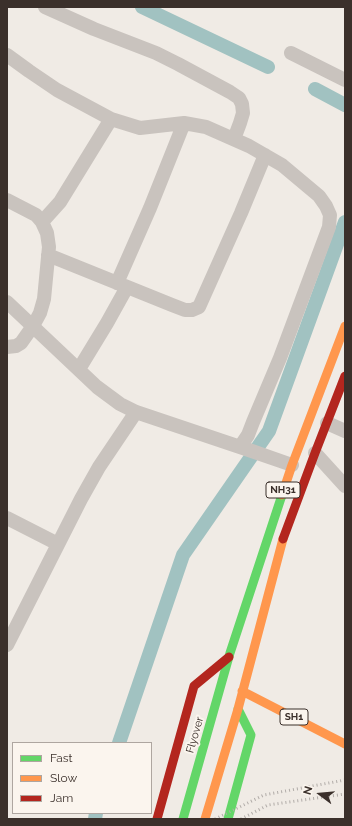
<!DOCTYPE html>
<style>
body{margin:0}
#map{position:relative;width:352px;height:826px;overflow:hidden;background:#f0ebe5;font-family:Raleway,sans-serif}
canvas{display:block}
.frame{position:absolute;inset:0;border:8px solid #3b302b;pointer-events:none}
.legend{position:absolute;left:12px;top:742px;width:140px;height:72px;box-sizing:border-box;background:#fbf5ee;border:1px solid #aea6a0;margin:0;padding:5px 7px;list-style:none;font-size:12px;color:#3b302b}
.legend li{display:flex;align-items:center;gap:8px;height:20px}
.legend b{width:20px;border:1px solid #aea6a0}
.north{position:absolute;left:300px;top:774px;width:40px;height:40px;-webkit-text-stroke:3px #fbf5ee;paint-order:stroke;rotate:286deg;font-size:11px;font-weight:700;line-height:16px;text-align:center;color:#3b302b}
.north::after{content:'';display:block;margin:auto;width:14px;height:18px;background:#3b302b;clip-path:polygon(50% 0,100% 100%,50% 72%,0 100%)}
</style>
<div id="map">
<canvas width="352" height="826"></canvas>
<div class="frame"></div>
<ul class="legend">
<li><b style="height:5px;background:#63d668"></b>Fast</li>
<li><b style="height:5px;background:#ff974d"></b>Slow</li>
<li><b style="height:5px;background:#b3261e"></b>Jam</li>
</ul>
<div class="north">N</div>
</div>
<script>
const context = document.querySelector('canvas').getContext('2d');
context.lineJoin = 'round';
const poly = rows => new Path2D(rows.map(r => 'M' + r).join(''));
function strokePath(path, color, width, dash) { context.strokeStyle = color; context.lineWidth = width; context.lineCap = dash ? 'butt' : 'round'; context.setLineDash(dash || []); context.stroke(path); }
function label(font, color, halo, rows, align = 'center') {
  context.font = font + ' Raleway,sans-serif'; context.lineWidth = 4; context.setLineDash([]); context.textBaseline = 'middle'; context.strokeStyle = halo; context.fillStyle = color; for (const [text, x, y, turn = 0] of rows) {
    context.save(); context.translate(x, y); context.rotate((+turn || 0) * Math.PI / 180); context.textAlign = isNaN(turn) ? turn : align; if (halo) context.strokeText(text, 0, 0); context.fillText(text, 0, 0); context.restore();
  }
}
const canal = poly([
 [142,7,268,67],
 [315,89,345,105],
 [119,743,183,555,269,431,345,222],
 [95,819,96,813]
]);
const street = poly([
 [45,7,94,29,156,53,178,64,230,92,239,98,242,104,243,113,240,123,234,139],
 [291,53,345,80],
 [7,55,29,71,57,90,111,119,140,128,184,123,206,127,249,146,282,165,319,196,326,206,330,215,329,227,280,358,253,422,248,435,240,447],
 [7,200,36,215,42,222,47,233,49,247,44,299,40,313,33,326,21,343,16,346,7,347],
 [42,222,60,202,111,119],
 [48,255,172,305,185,310,192,310,199,307,241,213,265,155],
 [117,283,150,208,184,123],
 [7,302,97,387,120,404,136,412,246,449,292,465],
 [79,369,107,323,127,287],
 [327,423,345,431],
 [315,453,345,486],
 [7,518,58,544],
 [7,645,81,499,99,467,136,412]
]);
const fast = poly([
 [183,819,230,653,282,495],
 [228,819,251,735,238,709]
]);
const slow = poly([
 [282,495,292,465,345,326],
 [242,691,345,744],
 [205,819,238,709,283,539]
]);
const jam = poly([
 [283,539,315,453,345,376],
 [157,819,194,686,229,657]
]);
const rail = poly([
 [215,819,264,795,345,780],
 [241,819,268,805,345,794]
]);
const shields = [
 [283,490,34],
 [294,717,28]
];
const shieldNames = [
 ["NH31",283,490],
 ["SH1",294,717]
];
const streetNames = [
 ["Flyover",195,735,-74]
];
strokePath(canal, '#a1c2c1', 14);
strokePath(street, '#c9c3be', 14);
strokePath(fast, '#63d668', 9);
strokePath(slow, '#ff974d', 9);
strokePath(jam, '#b3261e', 9);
strokePath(rail, '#b1aca8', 3, [1, 3]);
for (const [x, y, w] of shields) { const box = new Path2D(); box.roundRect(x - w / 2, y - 8, w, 16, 3); context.fillStyle = '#fbf5ee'; context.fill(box); strokePath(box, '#3b302b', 1); }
label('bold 10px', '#3b302b', null, shieldNames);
label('11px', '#3b302b', '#fbf5ee', streetNames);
</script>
